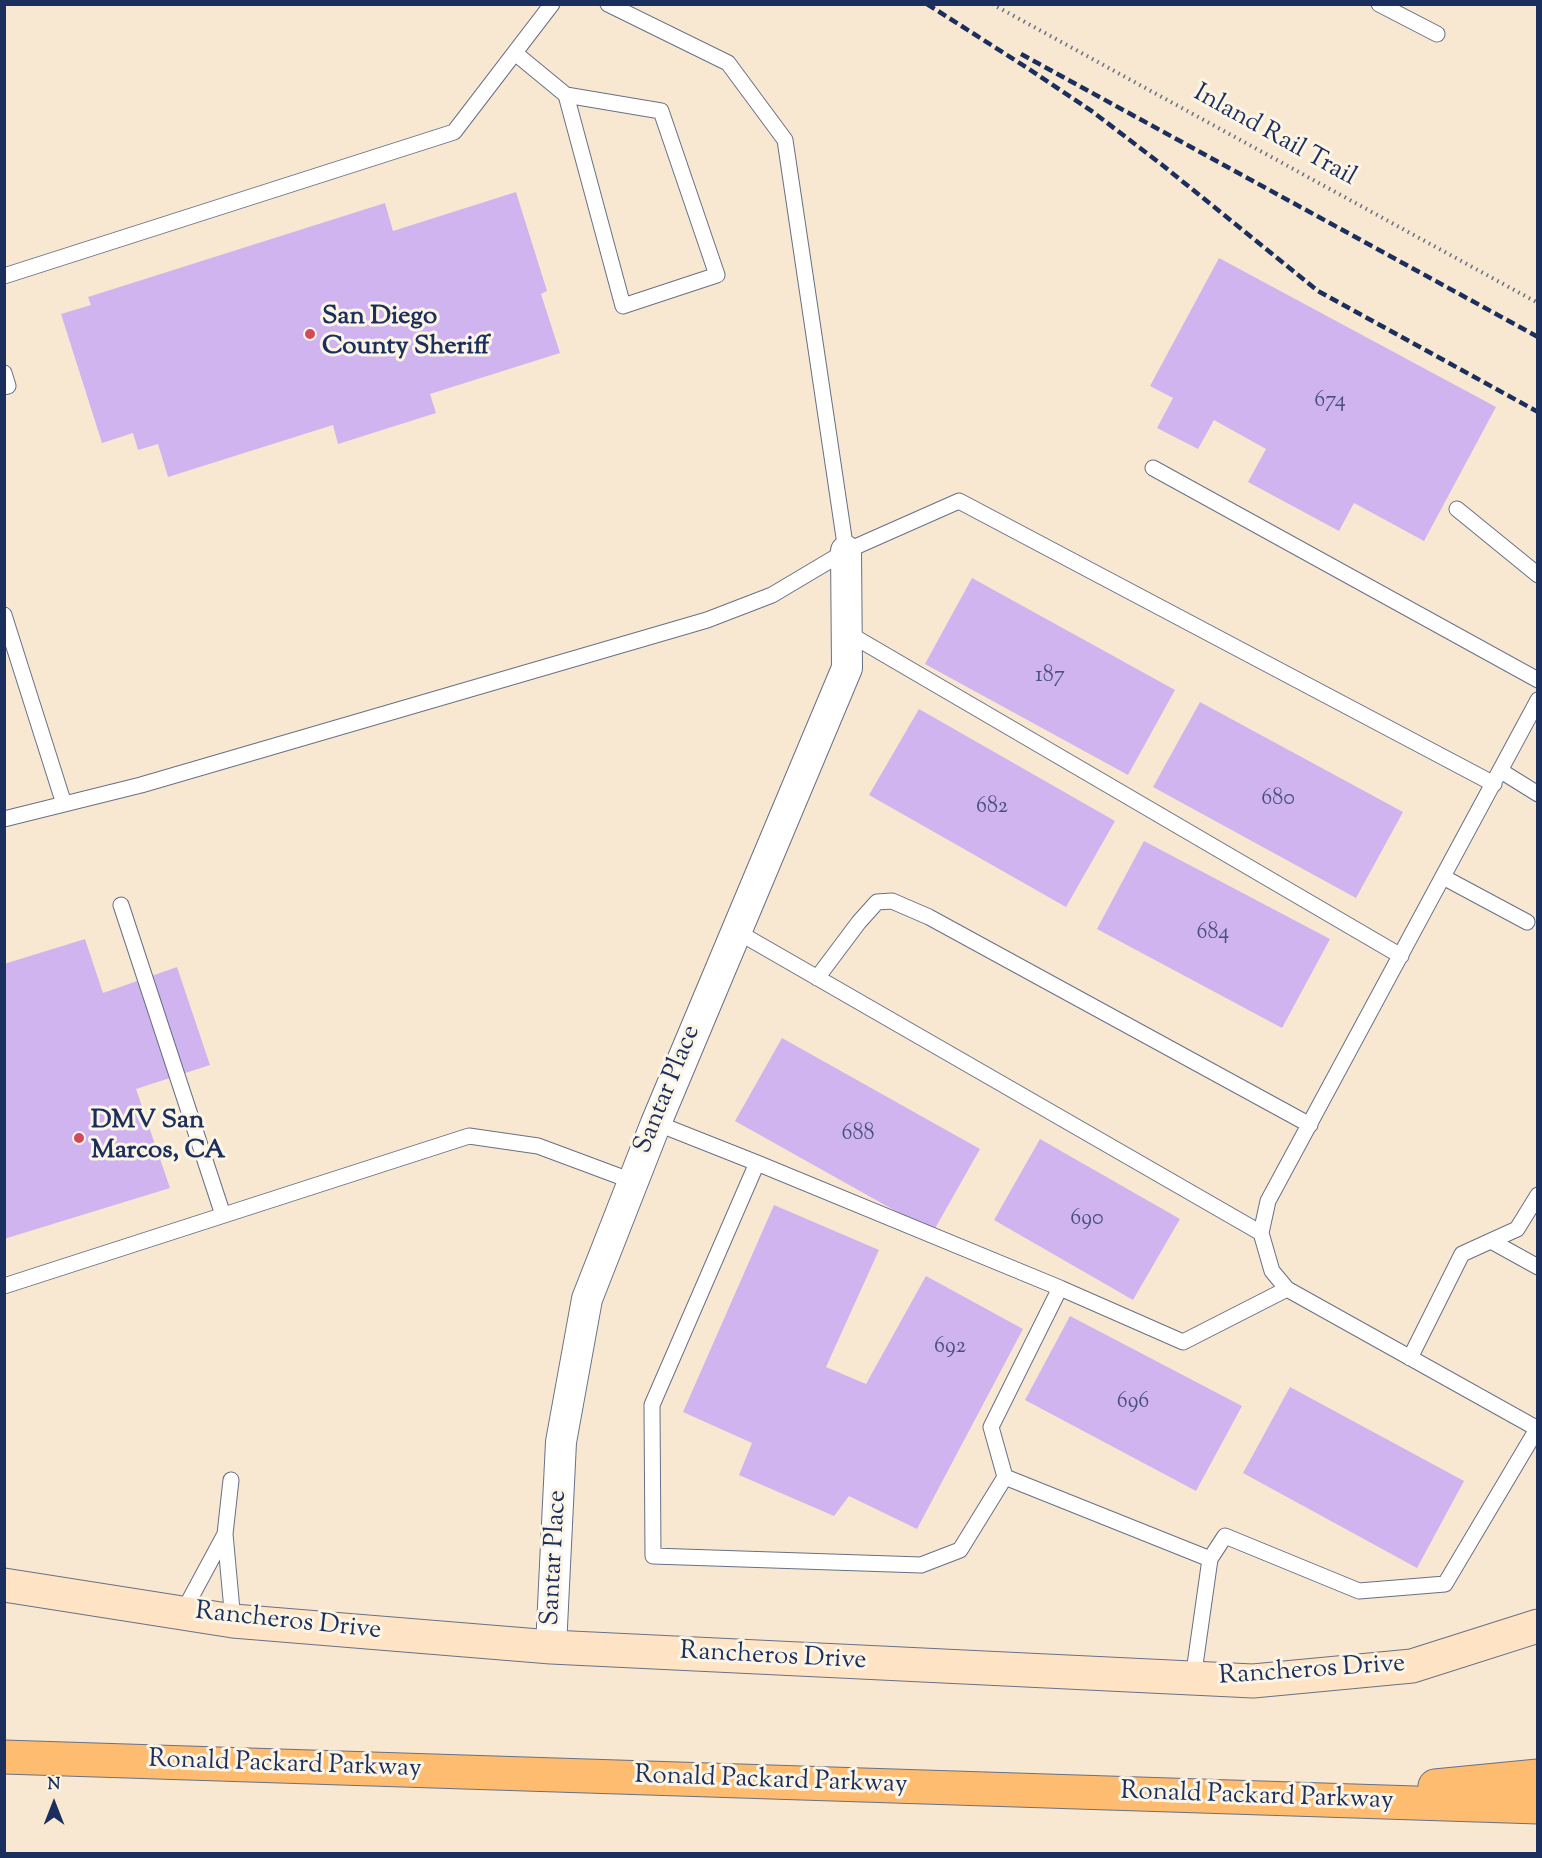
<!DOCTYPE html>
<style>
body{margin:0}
#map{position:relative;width:1542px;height:1858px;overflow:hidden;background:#f8e8d1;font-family:"Sorts Mill Goudy",serif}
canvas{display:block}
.frame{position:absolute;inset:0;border:6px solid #1b2f5e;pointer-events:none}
.north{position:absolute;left:24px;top:1774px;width:60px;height:60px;-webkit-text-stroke:4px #fcf5e5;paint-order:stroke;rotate:0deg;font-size:16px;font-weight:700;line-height:24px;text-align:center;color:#1b2f5e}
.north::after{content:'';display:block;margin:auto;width:21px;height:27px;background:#1b2f5e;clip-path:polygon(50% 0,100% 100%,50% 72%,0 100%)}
</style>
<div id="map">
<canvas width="1542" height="1858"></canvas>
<div class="frame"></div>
<div class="north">N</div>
</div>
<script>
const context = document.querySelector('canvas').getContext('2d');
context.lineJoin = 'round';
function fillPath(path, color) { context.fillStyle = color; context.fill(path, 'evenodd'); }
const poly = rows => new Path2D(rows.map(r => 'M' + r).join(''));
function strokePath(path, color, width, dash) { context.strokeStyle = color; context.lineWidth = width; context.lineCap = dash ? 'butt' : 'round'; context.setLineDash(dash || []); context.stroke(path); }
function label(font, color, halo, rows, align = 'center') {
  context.font = font + ' "Sorts Mill Goudy",serif'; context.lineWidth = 6; context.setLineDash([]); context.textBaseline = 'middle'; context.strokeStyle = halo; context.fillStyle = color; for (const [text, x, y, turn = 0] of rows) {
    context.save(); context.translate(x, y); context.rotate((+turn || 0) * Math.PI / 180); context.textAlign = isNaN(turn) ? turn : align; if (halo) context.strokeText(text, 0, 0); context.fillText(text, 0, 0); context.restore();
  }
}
const building = poly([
 [516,192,547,291,541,294,560,353,430,394,436,413,338,444,333,425,168,477,158,444,138,450,133,433,102,443,61,314,91,305,88,297,385,203,393,231],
 [1219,258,1496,407,1424,541,1354,503,1339,531,1248,482,1266,449,1214,420,1198,449,1157,428,1173,398,1150,386],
 [972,578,1175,690,1128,775,925,664],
 [1200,702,1403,812,1356,898,1153,787],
 [919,709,1115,821,1066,907,869,795],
 [1144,841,1330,939,1282,1028,1097,929],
 [85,939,103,993,177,967,210,1065,136,1089,170,1188,4,1239,4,964],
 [782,1038,980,1149,933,1232,735,1121],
 [1040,1139,1180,1219,1133,1300,994,1220],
 [774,1205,879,1250,826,1367,866,1384,926,1276,1023,1329,917,1529,849,1496,834,1516,739,1475,752,1443,683,1412],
 [1070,1316,1242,1406,1196,1491,1025,1400],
 [1290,1387,1464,1481,1417,1568,1243,1473]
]);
const path = poly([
 [992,4,1538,303]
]);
const service = poly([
 [608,4,728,63,785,140,846,551],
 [1379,4,1437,34],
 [515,53,566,95,623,306,717,275,661,111,566,95],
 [4,276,454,132,552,4],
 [4,373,8,386,4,387],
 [1153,468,1538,680],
 [1457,509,1538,575],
 [4,615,64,804],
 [846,632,1401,956],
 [1538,700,1268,1201,1261,1233,1272,1271,1287,1289,1538,1429],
 [1501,771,1538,794],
 [4,819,141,785,707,620,772,595,846,551,959,501,1494,784],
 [1443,877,1527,922],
 [121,905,223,1215],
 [736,931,1261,1233],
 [817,978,859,922,877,902,892,901,929,917,1310,1125],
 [656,1123,757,1163,1060,1288,991,1427,1005,1477,1210,1559,1193,1679],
 [757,1163,652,1405,653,1556,921,1565,960,1550,1005,1477],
 [1491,1241,1538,1267],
 [4,1286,469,1136,538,1146,632,1181],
 [1060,1288,1183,1342,1287,1289],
 [1410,1358,1462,1254,1517,1229,1538,1195],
 [231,1480,225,1534,233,1621],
 [1210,1559,1225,1536,1359,1591,1445,1584,1537,1429],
 [183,1612,225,1534]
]);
const minor = poly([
 [551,1647,561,1442,587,1299,656,1123,847,668,846,551]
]);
const secondary = poly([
 [4,1585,233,1621,551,1647,1253,1681,1412,1666,1538,1626]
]);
const motorway = poly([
 [4,1757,1538,1807],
 [1435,1786,1538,1776]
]);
const rail = poly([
 [927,4,1029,69,1093,112,1161,164,1318,291,1538,412],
 [1021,54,1538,337]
]);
const markers = [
 [310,334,6,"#d1495b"],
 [79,1138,6,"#d1495b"]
];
const numberNames = [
 ["674",1330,402],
 ["187",1050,677],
 ["680",1278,800],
 ["682",992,808],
 ["684",1213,934],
 ["688",858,1135],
 ["690",1087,1220],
 ["692",950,1348],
 ["696",1133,1403]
];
const streetNames = [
 ["Inland Rail Trail",1274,137,29],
 ["Santar Place",669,1090,-68],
 ["Santar Place",556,1558,-87],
 ["Rancheros Drive",288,1623,6],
 ["Rancheros Drive",773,1658,3],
 ["Rancheros Drive",1312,1672,-4],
 ["Ronald Packard Parkway",285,1766,2],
 ["Ronald Packard Parkway",771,1782,2],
 ["Ronald Packard Parkway",1257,1798,2]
];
const poiNames = [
 ["San Diego",322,319],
 ["County Sheriff",322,349],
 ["DMV San",91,1123],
 ["Marcos, CA",91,1153]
];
fillPath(building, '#d0b4f0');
strokePath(service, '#687086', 17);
strokePath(minor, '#687086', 32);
strokePath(secondary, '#687086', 35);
strokePath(motorway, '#687086', 35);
strokePath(path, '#687086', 4, [1.5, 4.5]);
strokePath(service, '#fff', 15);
strokePath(minor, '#fff', 30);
strokePath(secondary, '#fee4c5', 33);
strokePath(motorway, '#fdbc6f', 33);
strokePath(rail, '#1b2f5e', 4.5, [9, 4.5]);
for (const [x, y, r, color] of markers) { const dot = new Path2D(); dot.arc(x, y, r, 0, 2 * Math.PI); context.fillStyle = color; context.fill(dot); strokePath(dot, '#fcf5e5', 2); }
label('22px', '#485082', null, numberNames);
label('26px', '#1b2f5e', '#fcf5e5', streetNames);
label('bold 26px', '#1b2f5e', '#fcf5e5', poiNames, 'left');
</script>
